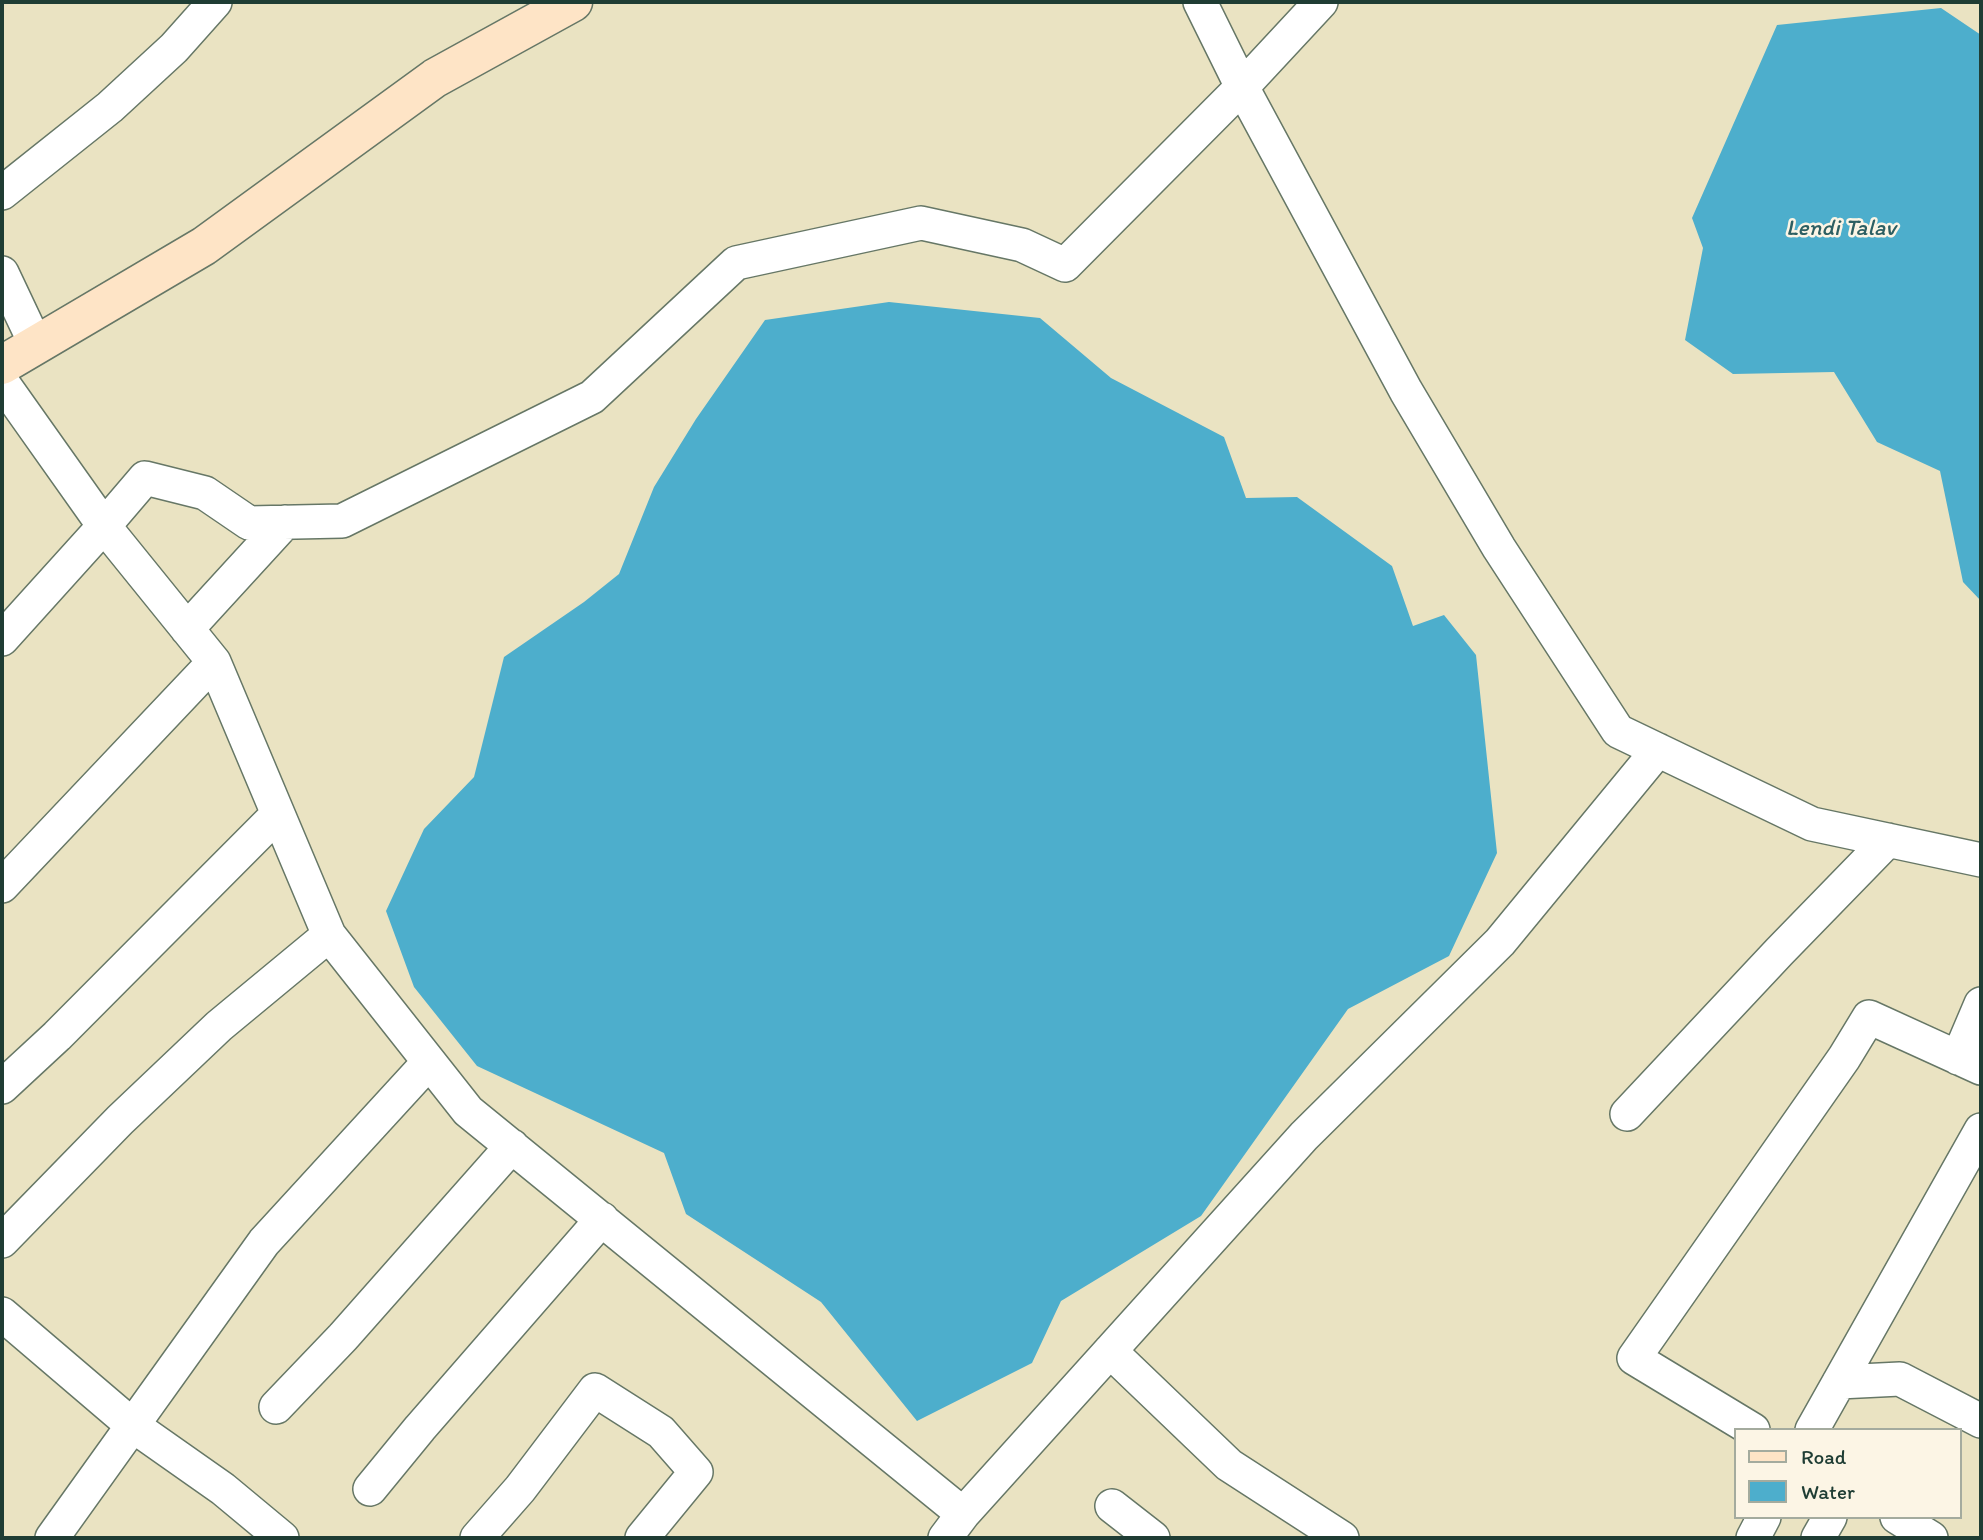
<!DOCTYPE html>
<style>
body{margin:0}
#map{position:relative;width:1983px;height:1540px;overflow:hidden;background:#eae3c2;font-family:Itim,sans-serif}
canvas{display:block}
.frame{position:absolute;inset:0;border:4px solid #1f3d34;pointer-events:none}
.legend{position:absolute;left:1734px;top:1428px;width:228px;height:91px;box-sizing:border-box;background:#fcf5e5;border:2px solid #a4ab9e;margin:0;padding:9px 12px;list-style:none;font-size:21px;color:#1f3d34}
.legend li{display:flex;align-items:center;gap:14px;height:35px}
.legend b{width:35px;border:2px solid #a4ab9e}
</style>
<div id="map">
<canvas width="1983" height="1540"></canvas>
<div class="frame"></div>
<ul class="legend">
<li><b style="height:9px;background:#fee4c6"></b>Road</li>
<li><b style="height:19px;background:#4daecc"></b>Water</li>
</ul>
</div>
<script>
const context = document.querySelector('canvas').getContext('2d');
context.lineJoin = 'round';
function fillPath(path, color) { context.fillStyle = color; context.fill(path, 'evenodd'); }
const poly = rows => new Path2D(rows.map(r => 'M' + r).join(''));
function strokePath(path, color, width, dash) { context.strokeStyle = color; context.lineWidth = width; context.lineCap = dash ? 'butt' : 'round'; context.setLineDash(dash || []); context.stroke(path); }
function label(font, color, halo, rows, align = 'center') {
  context.font = font + ' Itim,sans-serif'; context.lineWidth = 5; context.setLineDash([]); context.textBaseline = 'middle'; context.strokeStyle = halo; context.fillStyle = color; for (const [text, x, y, turn = 0] of rows) {
    context.save(); context.translate(x, y); context.rotate((+turn || 0) * Math.PI / 180); context.textAlign = isNaN(turn) ? turn : align; if (halo) context.strokeText(text, 0, 0); context.fillText(text, 0, 0); context.restore();
  }
}
const water = poly([
 [1941,8,1981,35,1981,601,1963,582,1940,471,1877,442,1834,372,1733,374,1685,340,1703,248,1692,218,1777,25],
 [889,302,1040,318,1111,378,1224,437,1246,498,1297,497,1392,566,1413,626,1444,615,1476,655,1497,853,1449,956,1348,1009,1201,1216,1061,1301,1032,1363,917,1421,821,1302,686,1214,664,1153,477,1066,414,987,386,911,424,829,474,777,504,657,584,602,619,574,654,487,696,419,765,320]
]);
const street = poly([
 [1200,2,1242,87,1406,391,1499,548,1618,731,1812,824,1981,860],
 [2,193,110,107,174,48,215,2],
 [2,273,36,345],
 [2,382,104,526,145,478,205,493,249,523,342,521,592,397,736,263,921,223,1022,245,1065,265,1242,87,1321,2],
 [187,629,285,522],
 [2,639,104,526,214,662],
 [2,886,214,662,329,935,468,1111,963,1514,945,1538],
 [1958,1058,1981,1004],
 [2,1087,57,1036,278,814],
 [1627,1114,1779,952,1888,840],
 [2,1241,120,1120,219,1026,329,935],
 [2,1314,132,1425,223,1489,282,1538],
 [1110,1351,1229,1465,1342,1538],
 [1839,1382,1900,1379,1981,1421],
 [276,1407,343,1337,512,1146],
 [1753,1430,1634,1358,1844,1058,1869,1017,1981,1068],
 [1812,1430,1981,1130],
 [370,1489,420,1428,602,1219],
 [1112,1506,1153,1538],
 [963,1514,1304,1136,1500,942,1658,750],
 [1897,1517,1931,1538],
 [52,1538,264,1242,429,1062],
 [477,1538,520,1489,595,1390,661,1432,696,1472,642,1538],
 [1753,1538,1764,1517],
 [1818,1538,1830,1517]
]);
const secondary = poly([
 [2,365,204,246,435,78,573,2]
]);
const waterNames = [
 ["Lendi Talav",1841,229]
];
fillPath(water, '#4daecc');
strokePath(street, '#676', 36);
strokePath(secondary, '#676', 41);
strokePath(street, '#fff', 33);
strokePath(secondary, '#fee4c6', 38);
label('italic 23px', '#2d5f62', '#fcf5e5', waterNames);
</script>
